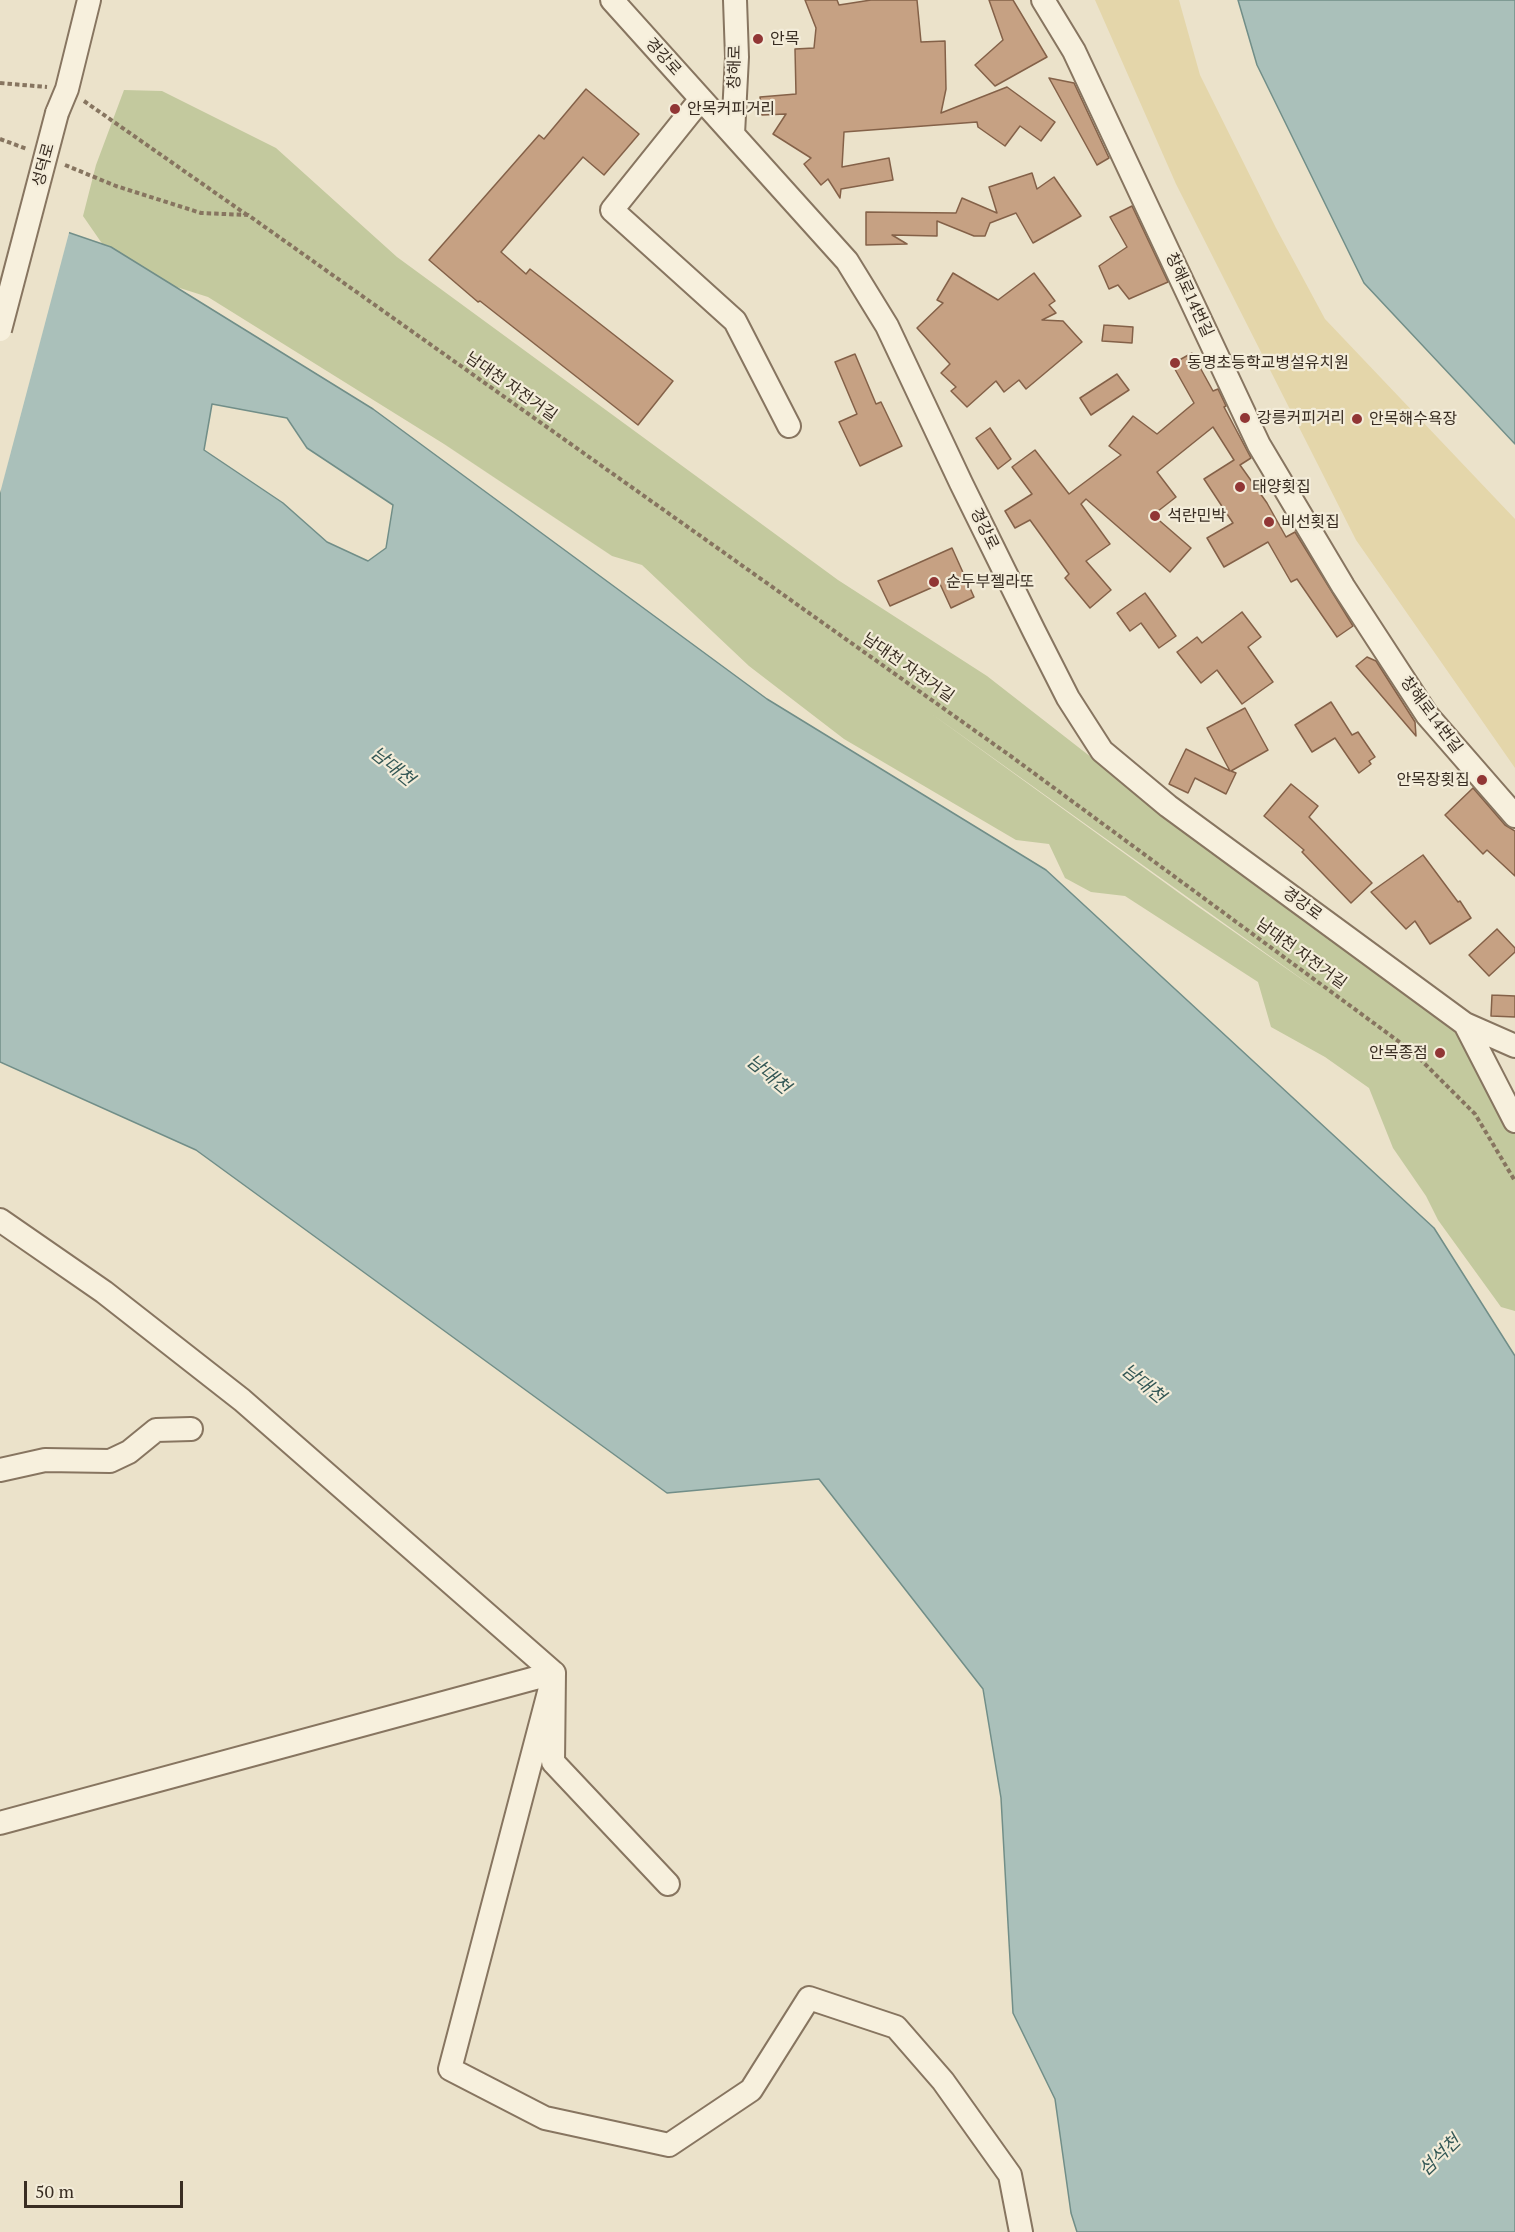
<!DOCTYPE html>
<meta charset="utf-8">
<style>
body{margin:0}
#map{position:relative;width:1515px;height:2232px;overflow:hidden;background:#ebe2ca;font-family:"PT Serif",serif}
canvas{display:block}
.scale{position:absolute;left:24px;top:2181px;width:159px;height:27px;box-sizing:border-box;border:3px solid #392d22;border-top:0;padding-left:8px;font-size:18px;line-height:21px;white-space:nowrap;color:#392d22;-webkit-text-stroke:4px #f3ecd9;paint-order:stroke}
</style>
<div id="map">
<canvas width="1515" height="2232"></canvas>
<div class="scale">50 m</div>
</div>
<script>
const context = document.querySelector('canvas').getContext('2d');
context.lineJoin = 'round';
function fillPath(path, color) { context.fillStyle = color; context.fill(path, 'evenodd'); }
const poly = rows => new Path2D(rows.map(r => 'M' + r).join(''));
function strokePath(path, color, width, dash) { context.strokeStyle = color; context.lineWidth = width; context.lineCap = dash ? 'butt' : 'round'; context.setLineDash(dash || []); context.stroke(path); }
function label(font, color, halo, rows, align = 'center') {
  context.font = font + ' "PT Serif","Noto Sans KR",serif'; context.lineWidth = 4.5; context.setLineDash([]); context.textBaseline = 'middle'; context.strokeStyle = halo; context.fillStyle = color; for (const [text, x, y, turn = 0] of rows) {
    context.save(); context.translate(x, y); context.rotate((+turn || 0) * Math.PI / 180); context.textAlign = isNaN(turn) ? turn : align; if (halo) context.strokeText(text, 0, 0); context.fillText(text, 0, 0); context.restore();
  }
}
const green = poly([
 [124,90,162,91,276,148,397,257,838,580,987,676,1182,828,1458,1027,1515,1119,1515,1311,1501,1307,1438,1220,1426,1196,1393,1148,1369,1088,1325,1057,1271,1027,1258,982,1125,896,1091,892,1065,878,1049,844,1016,840,844,739,749,666,642,565,612,556,444,444,208,297,139,275,110,255,83,216,96,165],
 [929,712,1320,992,1197,906]
]);
const sand = poly([
 [1095,0,1179,0,1200,75,1276,228,1325,319,1515,519,1515,768,1356,540,1176,184]
]);
const water = poly([
 [1238,0,1515,0,1515,444,1364,283,1257,65,1238,0],
 [0,209,111,247,373,409,767,699,1046,870,1434,1228,1515,1356,1515,2232,1077,2232,1071,2213,1055,2099,1013,2013,1001,1798,983,1689,819,1479,667,1493,196,1150,0,1062,0,209],
 [212,404,287,418,307,448,393,505,386,548,368,561,327,542,283,503,204,450,212,404]
]);
const pier = poly([
 [0,206,70,229,0,493]
]);
const building = poly([
 [805,0,837,0,839,5,871,0,917,0,921,42,945,41,946,89,941,113,1007,87,1055,122,1041,141,1020,126,1005,146,978,127,977,122,844,132,842,167,889,158,893,180,841,189,840,198,828,179,821,185,804,164,811,158,773,134,786,114,762,115,760,97,796,94,795,49,814,48,816,28,805,0],
 [989,0,1013,0,1047,57,995,86,975,65,1003,40,989,0],
 [1049,78,1074,83,1109,158,1097,165,1049,78],
 [586,89,639,134,604,175,583,157,501,252,526,274,530,269,673,381,638,425,480,301,478,302,429,260,539,135,544,139,586,89],
 [1032,173,1037,189,1054,177,1081,216,1033,243,1016,213,990,223,985,236,974,236,937,221,937,236,892,235,907,244,866,245,866,212,956,213,962,198,997,213,989,187,1032,173],
 [1132,206,1168,282,1129,299,1118,285,1109,289,1099,266,1127,247,1110,217,1132,206],
 [953,273,998,300,1034,273,1055,301,1049,305,1056,313,1042,320,1063,321,1082,342,1026,389,1019,380,1004,392,996,381,967,407,951,391,956,387,941,373,950,364,917,328,943,303,937,300,953,273],
 [1104,325,1133,327,1132,343,1102,341,1104,325],
 [1192,353,1213,391,1218,389,1226,406,1224,407,1251,458,1240,465,1267,503,1286,537,1295,532,1353,626,1337,637,1297,579,1291,582,1268,542,1224,567,1207,538,1233,523,1204,479,1234,460,1213,427,1157,472,1176,497,1153,515,1191,548,1170,572,1086,499,1081,504,1110,544,1086,561,1111,590,1090,608,1065,578,1069,574,1030,520,1015,528,1005,511,1032,494,1012,467,1035,450,1069,494,1121,455,1109,446,1133,416,1157,434,1194,403,1172,364,1192,353],
 [855,354,876,404,881,402,902,446,860,466,839,422,857,414,835,362,855,354],
 [1117,374,1129,390,1091,415,1080,398,1117,374],
 [990,428,1011,459,998,469,976,438,990,428],
 [952,548,974,597,951,608,940,584,890,606,878,581,952,548],
 [1145,593,1176,636,1159,648,1141,623,1130,631,1117,613,1145,593],
 [1242,612,1261,637,1248,647,1273,682,1242,704,1217,670,1201,683,1177,652,1197,637,1202,643,1242,612],
 [1367,657,1376,661,1415,722,1416,736,1356,666,1367,657],
 [1331,702,1352,735,1358,732,1375,757,1369,761,1371,764,1359,773,1335,738,1312,752,1295,725,1331,702],
 [1245,708,1268,750,1231,771,1236,773,1226,794,1195,778,1188,793,1169,784,1186,749,1230,771,1207,728,1245,708],
 [1291,784,1318,806,1309,817,1372,883,1351,903,1302,852,1304,850,1264,816,1291,784],
 [1473,788,1505,825,1515,831,1515,876,1487,850,1483,854,1445,815,1473,788],
 [1423,855,1458,902,1460,901,1471,918,1430,944,1415,921,1406,929,1371,892,1423,855],
 [1497,929,1515,948,1515,952,1489,976,1469,955,1497,929],
 [1492,995,1515,996,1515,1017,1491,1016,1492,995]
]);
const path = poly([
 [0,83,47,87],
 [84,101,247,215],
 [0,139,27,149],
 [65,165,116,186,201,213,248,215,1012,757,1413,1052,1475,1114,1515,1181]
]);
const minor = poly([
 [612,0,847,261,887,326,961,483,1034,631,1068,698,1102,751,1168,806,1465,1024,1515,1046],
 [1043,0,1074,51,1259,445,1343,586,1427,715,1515,816],
 [701,99,612,210,735,321,789,426],
 [57,113,67,89,89,0],
 [733,134,737,57,735,0],
 [1465,1024,1515,1121],
 [0,1220,104,1292,242,1400,554,1673,553,1762,668,1884],
 [0,1470,45,1460,110,1461,129,1452,156,1430,191,1429],
 [554,1673,450,2069,545,2118,669,2145,751,2090,809,1998,896,2027,943,2081,1010,2175,1021,2232],
 [0,1823,554,1673]
]);
const minorBridge = poly([
 [0,330,57,113]
]);
const markers = [
 [758,39,6,"#913635"],
 [675,109,6,"#913635"],
 [1175,363,6,"#913635"],
 [1245,418,6,"#913635"],
 [1357,419,6,"#913635"],
 [1240,487,6,"#913635"],
 [1155,516,6,"#913635"],
 [1269,522,6,"#913635"],
 [934,582,6,"#913635"],
 [1482,780,6,"#913635"],
 [1440,1053,6,"#913635"]
];
const poiNames = [
 ["안목",770,39],
 ["안목커피거리",687,109],
 ["동명초등학교병설유치원",1187,363],
 ["강릉커피거리",1257,418],
 ["안목해수욕장",1369,419],
 ["태양횟집",1252,487],
 ["석란민박",1167,516],
 ["비선횟집",1281,522],
 ["순두부젤라또",946,582],
 ["안목장횟집",1470,780,"right"],
 ["안목종점",1428,1053,"right"]
];
const streetNames = [
 ["경강로",663,57,48],
 ["창해로",735,67,-89],
 ["성덕로",44,165,-75],
 ["창해로14번길",1189,295,65],
 ["남대천 자전거길",511,387,35],
 ["경강로",984,529,64],
 ["남대천 자전거길",908,668,35],
 ["창해로14번길",1431,715,53],
 ["경강로",1302,904,36],
 ["남대천 자전거길",1301,954,36]
];
const waterNames = [
 ["남대천",392,767,39],
 ["남대천",768,1075,39],
 ["남대천",1143,1384,39],
 ["섬석천",1440,2156,-44]
];
fillPath(green, '#c3c99e');
fillPath(sand, '#e4d6aa');
fillPath(water, '#aac0ba');
strokePath(water, '#718e88', 1.5);
fillPath(pier, '#ebe2ca');
fillPath(building, '#c6a183');
strokePath(building, '#846148', 1.5);
strokePath(minor, '#877560', 26);
strokePath(path, '#877560', 4, [4.5, 3]);
strokePath(minor, '#f7f0dd', 22);
strokePath(minorBridge, '#877560', 26, []);
strokePath(minorBridge, '#f7f0dd', 22);
for (const [x, y, r, color] of markers) { const dot = new Path2D(); dot.arc(x, y, r, 0, 2 * Math.PI); context.fillStyle = color; context.fill(dot); strokePath(dot, '#f3ecd9', 2); }
label('16px', '#392d22', '#f3ecd9', poiNames, 'left');
label('16px', '#392d22', '#f3ecd9', streetNames);
label('italic 18px', '#335755', '#f3ecd9', waterNames);
</script>
